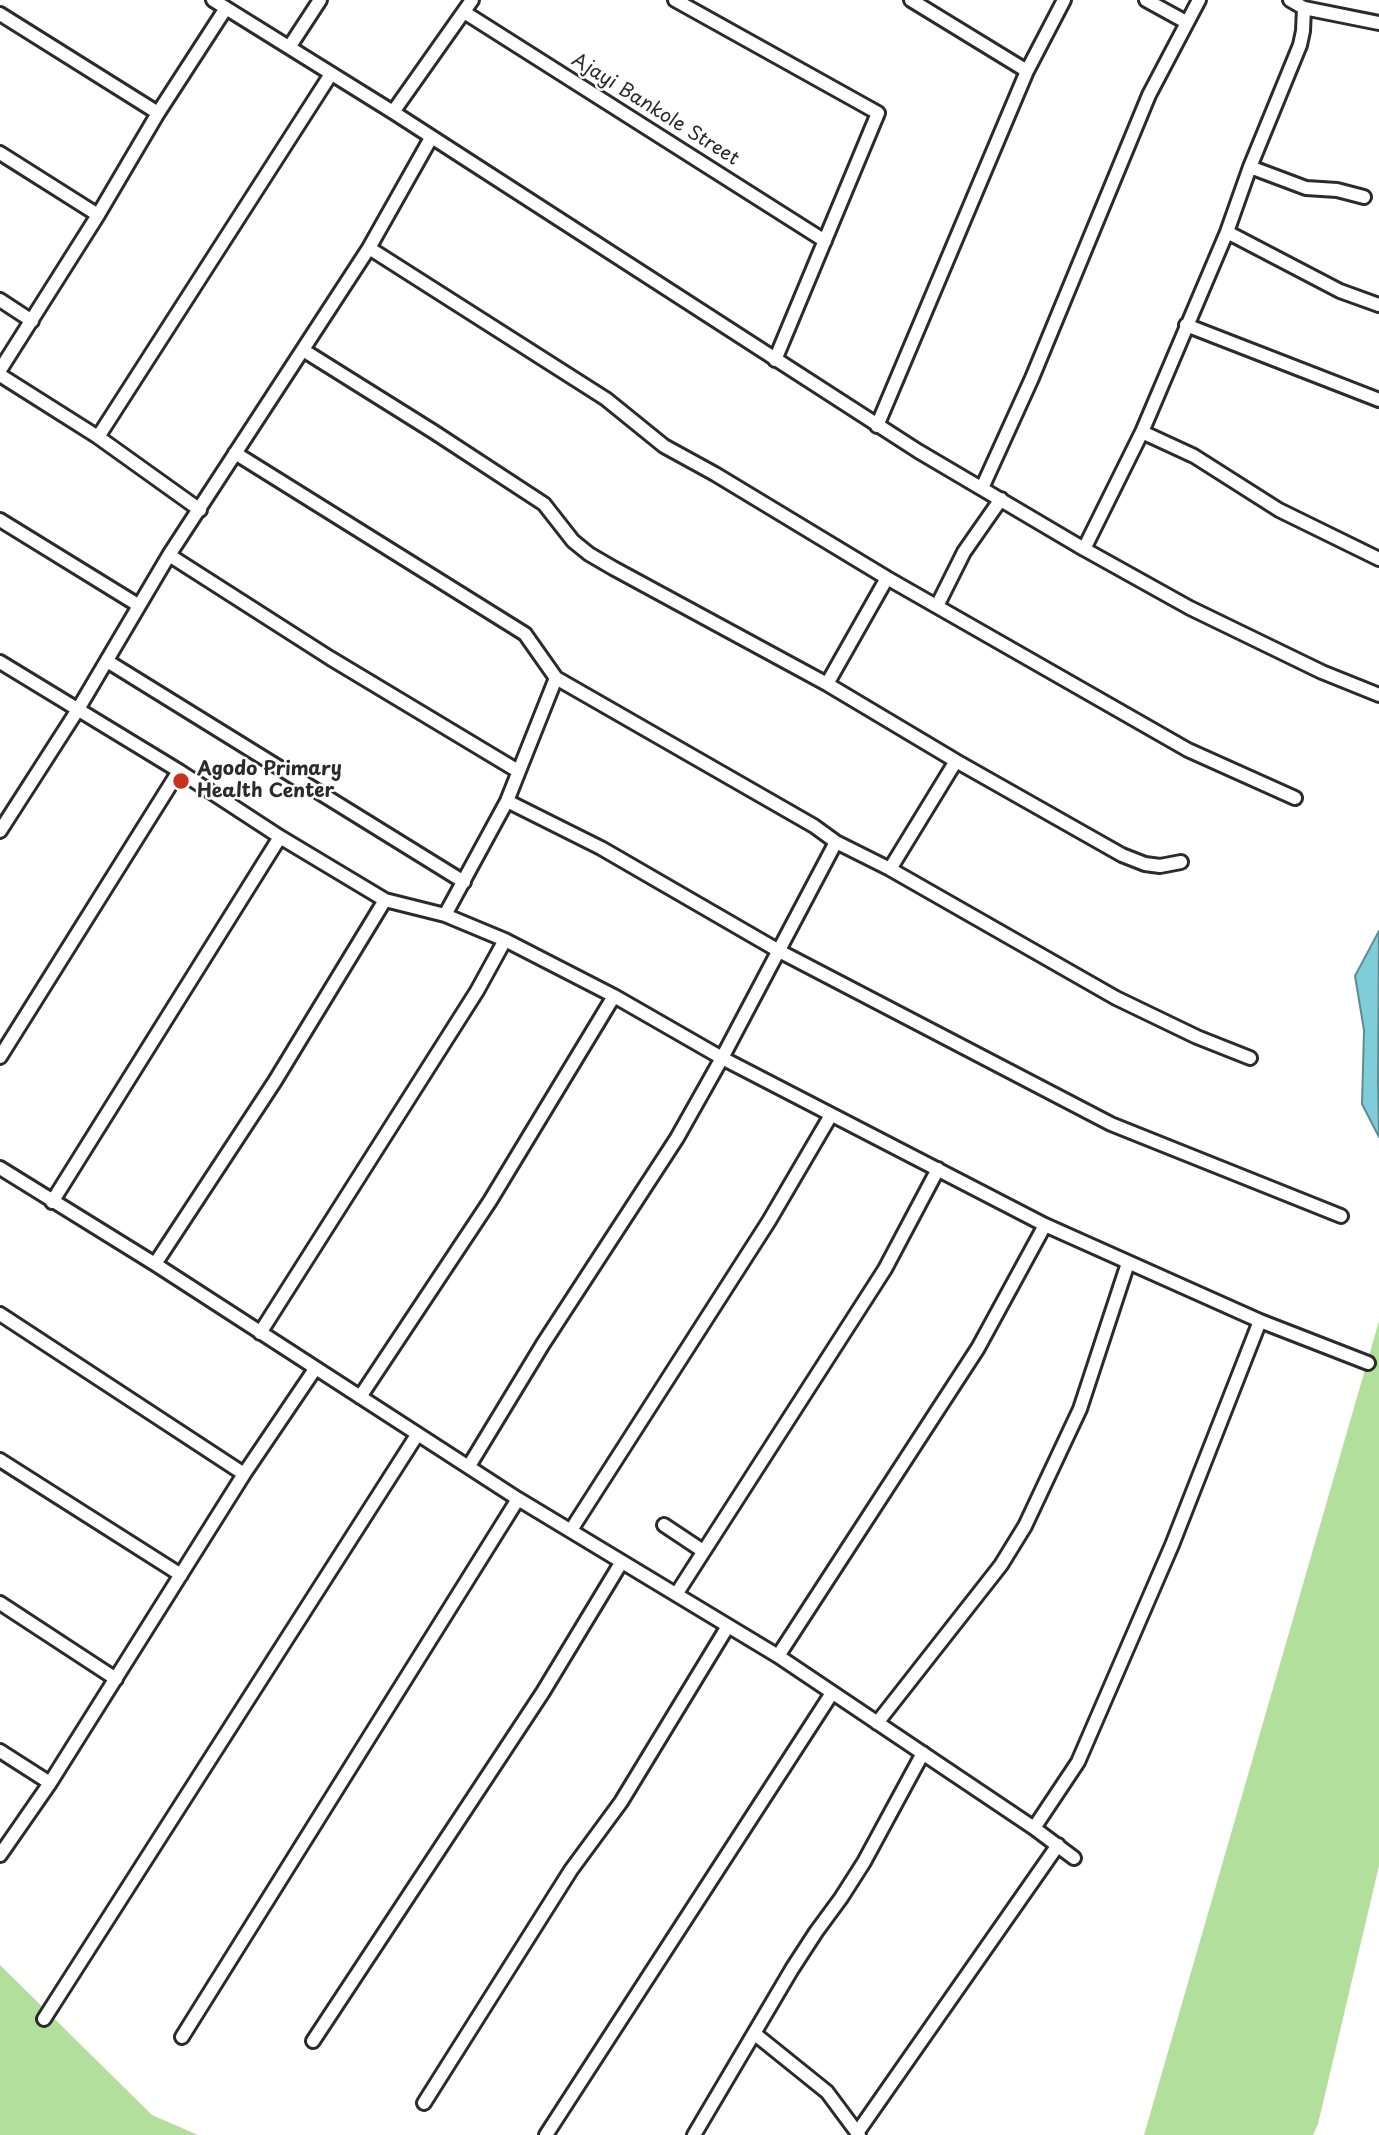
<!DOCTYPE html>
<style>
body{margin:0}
canvas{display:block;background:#fff}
</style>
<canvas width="1379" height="2135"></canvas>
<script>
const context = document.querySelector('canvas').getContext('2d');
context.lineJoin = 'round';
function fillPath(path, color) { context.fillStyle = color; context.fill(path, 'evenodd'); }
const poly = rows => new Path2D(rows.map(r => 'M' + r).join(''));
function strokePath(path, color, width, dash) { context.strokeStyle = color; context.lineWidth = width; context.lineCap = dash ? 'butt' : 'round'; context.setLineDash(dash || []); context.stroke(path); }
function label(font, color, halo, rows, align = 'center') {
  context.font = font + ' "Playpen Sans",sans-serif'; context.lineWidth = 5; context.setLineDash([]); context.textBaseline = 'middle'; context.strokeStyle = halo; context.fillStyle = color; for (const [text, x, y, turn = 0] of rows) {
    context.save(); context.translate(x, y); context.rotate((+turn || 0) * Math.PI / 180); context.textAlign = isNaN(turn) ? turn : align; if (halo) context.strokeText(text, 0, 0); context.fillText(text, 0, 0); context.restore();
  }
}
const green = poly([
 [1379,1321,1379,1866,1318,2124,1313,2135,1144,2135],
 [0,1965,152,2115,198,2135,0,2135]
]);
const water = poly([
 [1379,931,1378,1080,1379,1137,1362,1104,1364,1030,1355,976,1379,931]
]);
const minor = poly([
 [213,0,393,112,918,451,1084,549,1190,608,1322,672,1379,695],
 [675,0,878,113,775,360],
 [911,0,1027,71],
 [1146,0,1186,22],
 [1304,8,1379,23],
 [464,12,825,241],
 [0,14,158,113],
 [290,46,320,0],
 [393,112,472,0],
 [0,153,98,215],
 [1250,167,1306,188,1337,190,1364,197],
 [1227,232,1340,291,1379,305],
 [369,248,606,399,664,446,715,474,887,578,1188,750,1295,798],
 [0,300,32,321],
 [1186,325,1379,400],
 [303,350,434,432,544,504,573,541,589,554,613,568,827,684,956,761,1122,855,1145,864,1160,866,1181,862],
 [0,370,98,215,158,113,226,8],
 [0,375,98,437,200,510],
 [877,426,1027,71,1064,0],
 [1142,432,1194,456,1279,510,1379,559],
 [98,437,331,74],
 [235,453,525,634,556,678,814,826,836,842,890,869,1116,998,1197,1037,1250,1058],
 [982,488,1032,378,1149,95,1199,0],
 [0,520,138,605],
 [1084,549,1142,432,1227,232,1250,167,1300,45,1303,31,1304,8,1290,0],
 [169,555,330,658,518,771],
 [937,606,964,552,1001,499],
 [107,661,464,882],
 [0,662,179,771,280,837,385,900,445,915,505,940,614,996,722,1058,1045,1225,1260,1321,1368,1363],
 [827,684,887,578],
 [507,801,601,848,779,951,1111,1124,1341,1216],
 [0,831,77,711,169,555,369,248,431,138],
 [890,869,956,761],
 [445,915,507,801,556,678],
 [0,1057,179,771],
 [0,1168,155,1264,518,1499,778,1656,1034,1828,1074,1858],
 [52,1202,280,837],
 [155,1264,275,1081,385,900],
 [0,1314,244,1474],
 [260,1333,477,991,505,940],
 [360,1397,490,1201,614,996],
 [0,1460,181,1575],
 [469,1466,543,1344,677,1138,722,1058,836,842],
 [664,1525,703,1551],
 [571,1530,769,1221,831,1115],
 [677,1593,885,1269,938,1169],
 [0,1603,116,1679],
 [778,1656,978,1348,1045,1225],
 [877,1723,1001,1565,1025,1526,1080,1409,1128,1263],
 [0,1751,50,1783],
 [1034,1828,1078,1762,1172,1545,1260,1321],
 [0,1855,50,1783,244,1474,315,1369],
 [44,2019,417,1435],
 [755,2034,827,2092,859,2135],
 [182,2037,518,1499],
 [313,2041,543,1692,621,1563],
 [424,2103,571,1870,621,1802,728,1626],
 [857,2133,1058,1845],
 [546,2135,832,1693],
 [694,2135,792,1969,816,1932,841,1898,864,1862,923,1753]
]);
const markers = [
 [181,781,9,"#c8321e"]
];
const streetNames = [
 ["Ajayi Bankole Street",655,110,32]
];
const poiNames = [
 ["Agodo Primary",197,770],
 ["Health Center",197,792]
];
fillPath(green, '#b3df9d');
fillPath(water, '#7ecdd9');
strokePath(water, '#5d8c93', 2);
strokePath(minor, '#2b2b2b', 18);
strokePath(minor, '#fff', 12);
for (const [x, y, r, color] of markers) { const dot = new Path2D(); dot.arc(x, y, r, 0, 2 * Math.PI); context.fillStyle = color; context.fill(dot); strokePath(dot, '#fff', 2.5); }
label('19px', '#2b2b2b', '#fff', streetNames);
label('bold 19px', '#2b2b2b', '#fff', poiNames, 'left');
</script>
